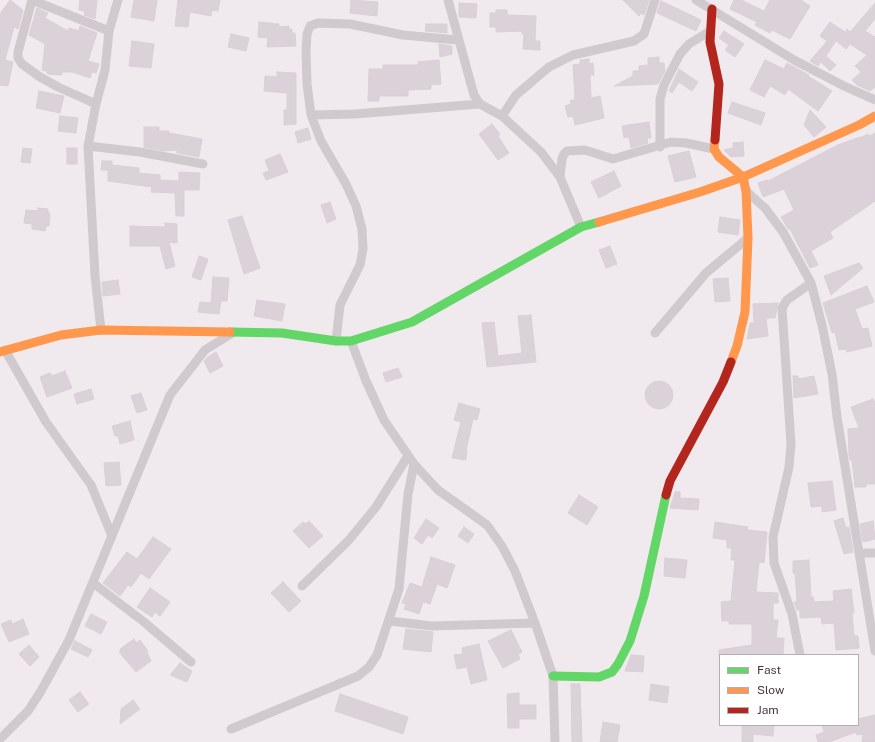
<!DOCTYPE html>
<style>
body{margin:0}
#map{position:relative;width:875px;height:742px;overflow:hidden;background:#f0eaee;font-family:"Public Sans",sans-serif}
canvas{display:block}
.legend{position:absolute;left:719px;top:654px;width:140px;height:72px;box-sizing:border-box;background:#fff;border:1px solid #b6aeb4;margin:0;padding:5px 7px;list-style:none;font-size:12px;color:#483443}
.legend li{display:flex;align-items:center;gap:8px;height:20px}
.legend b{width:20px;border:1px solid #b6aeb4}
</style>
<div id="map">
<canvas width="875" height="742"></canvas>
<ul class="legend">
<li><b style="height:5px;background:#63d668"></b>Fast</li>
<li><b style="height:5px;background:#ff974d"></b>Slow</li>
<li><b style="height:5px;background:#b3261e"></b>Jam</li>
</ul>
</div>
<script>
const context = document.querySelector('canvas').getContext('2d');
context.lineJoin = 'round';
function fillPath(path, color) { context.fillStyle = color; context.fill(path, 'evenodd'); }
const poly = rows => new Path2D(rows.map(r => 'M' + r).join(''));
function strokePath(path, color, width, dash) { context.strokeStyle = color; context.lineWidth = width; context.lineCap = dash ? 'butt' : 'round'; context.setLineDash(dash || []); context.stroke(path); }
const building = poly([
 [10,0,23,10,18,29,14,27,5,60,13,62,8,86,0,85,0,14,10,0],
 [80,0,97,0,95,19,84,15,85,11,79,10,80,0],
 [134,0,157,0,154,21,131,17,134,0],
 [178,0,220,0,218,11,212,10,211,16,190,12,188,27,175,26,178,0],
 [351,0,378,2,377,16,350,13,351,0],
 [623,0,649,0,644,15,641,13,639,16,623,0],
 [734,0,741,0,764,11,770,0,801,0,810,6,790,39,772,30,770,33,755,25,757,22,730,9,734,0],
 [661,1,701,20,696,31,657,13,661,1],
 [459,3,477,4,476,18,459,17,459,3],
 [875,3,875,19,865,31,875,37,875,87,870,91,857,85,852,80,861,72,855,66,867,55,850,44,846,49,836,41,826,56,836,65,830,71,821,62,818,66,810,61,827,41,820,36,830,22,845,32,847,29,850,32,875,3],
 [37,8,48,13,45,18,68,31,69,28,79,31,80,26,97,33,88,61,99,64,96,73,92,72,90,78,72,72,62,72,62,75,48,74,46,71,42,70,45,44,29,35,37,8],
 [496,10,507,10,507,15,536,16,535,41,540,41,540,50,523,49,524,34,522,34,522,31,496,32,496,27,490,27,490,13,496,13,496,10],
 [259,22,279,24,279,27,289,26,289,29,292,29,292,33,295,33,296,46,267,47,268,38,258,37,259,22],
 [426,24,447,24,447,33,425,31,426,24],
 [724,31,744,44,735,57,725,50,729,45,719,38,724,31],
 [231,34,249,38,246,51,228,47,231,34],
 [132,41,154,44,151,68,129,66,132,41],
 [439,44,452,46,452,54,440,57,439,44],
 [659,57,659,63,664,63,665,71,658,84,614,86,633,76,633,71,639,71,639,66,648,65,648,58,659,57],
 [589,59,589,64,593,63,594,75,590,75,591,98,600,96,604,118,575,125,573,116,568,117,565,106,571,104,570,101,575,99,573,65,580,64,580,60,589,59],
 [439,60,441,84,431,85,431,89,408,90,408,96,379,96,379,101,368,101,369,69,383,69,383,65,419,65,418,62,439,60],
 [765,60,784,69,787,63,809,75,808,76,832,91,818,111,788,89,785,95,770,86,764,97,750,90,765,60],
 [679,69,698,82,692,91,679,82,672,93,669,91,679,69],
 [277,72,296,73,296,124,284,125,284,110,287,110,287,93,264,91,265,76,277,77,277,72],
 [39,91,64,96,60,113,36,108,39,91],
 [732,102,765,113,761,125,728,113,732,102],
 [810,110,826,127,814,137,804,125,810,110],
 [60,116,78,118,76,133,58,131,60,116],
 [649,122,651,138,647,138,648,143,631,148,629,137,624,138,622,126,649,122],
 [492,124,500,134,498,136,509,153,498,160,479,134,492,124],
 [144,127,159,127,159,131,169,131,169,133,202,139,199,157,177,153,177,150,164,151,144,147,144,127],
 [308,128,311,139,298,143,295,132,308,128],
 [875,133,875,201,830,232,833,238,811,251,818,265,810,268,790,229,788,229,781,217,794,210,784,189,763,197,758,183,767,180,768,181,838,145,860,137,860,138,868,134,870,136,875,133],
 [743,142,744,156,731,157,724,150,733,148,733,143,743,142],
 [23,148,32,149,30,163,21,162,23,148],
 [67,148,77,148,77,164,67,164,67,148],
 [689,151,696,177,675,182,668,156,689,151],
 [280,154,288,172,266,180,263,173,269,171,265,160,280,154],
 [102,161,112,161,112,165,139,168,139,173,160,175,160,180,179,181,179,172,200,173,199,190,184,190,184,216,176,216,175,193,151,192,152,187,108,181,108,170,101,170,102,161],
 [614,171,621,186,599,198,591,182,614,171],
 [330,202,336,219,327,223,321,205,330,202],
 [38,208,48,209,48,213,50,213,49,226,46,226,45,231,32,229,32,224,24,223,26,210,38,211,38,208],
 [242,216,260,268,244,274,228,220,242,216],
 [720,217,740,220,738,235,718,232,720,217],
 [165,223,177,224,177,243,169,242,175,266,166,269,160,246,130,246,130,226,165,227,165,223],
 [610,246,617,264,606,268,599,250,610,246],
 [199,256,208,259,201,280,192,277,199,256],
 [859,263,863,268,831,295,824,276,859,263],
 [213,277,229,278,227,301,221,301,219,314,198,312,200,302,211,303,213,277],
 [728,278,730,301,715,302,713,279,728,278],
 [118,280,120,294,103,296,102,282,118,280],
 [867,286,874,302,855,309,862,329,868,328,872,346,847,352,846,349,839,350,835,332,832,333,823,303,867,286],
 [257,300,285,304,282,321,254,316,257,300],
 [778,303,775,318,766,318,768,336,747,339,750,323,754,323,753,304,778,303],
 [531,315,536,362,487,367,482,323,494,322,498,356,522,353,518,316,531,315],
 [216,352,223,366,210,373,204,361,208,357,216,352],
 [398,368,402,377,386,382,383,373,398,368],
 [65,371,72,388,47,397,40,377,50,373,52,376,65,371],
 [793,376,798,376,798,379,814,376,818,394,794,398,793,376],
 '645 395a14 14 0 1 1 28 0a14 14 0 1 1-28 0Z',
 [91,389,94,399,77,404,74,394,91,389],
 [141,393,147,410,137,413,131,396,141,393],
 [873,399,875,403,875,484,866,484,866,487,855,487,852,460,850,460,849,455,848,429,859,428,851,407,873,399],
 [459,403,480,409,477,420,473,419,466,450,467,450,466,460,452,458,461,422,454,420,459,403],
 [130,421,134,440,120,444,118,436,115,436,112,426,130,421],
 [119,462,121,485,106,486,104,463,119,462],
 [832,481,836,510,822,512,822,506,811,507,808,483,832,481],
 [675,492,680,492,680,498,699,499,698,510,670,508,675,492],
 [579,495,598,507,587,525,568,513,579,495],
 [843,518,846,528,849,527,853,552,844,554,834,521,843,518],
 [426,519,439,528,432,538,428,535,422,544,414,538,426,519],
 [309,521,323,536,309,548,293,531,303,522,306,524,309,521],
 [873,521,875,539,863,542,860,524,873,521],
 [715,522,748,527,747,530,767,532,764,563,759,562,756,592,778,593,778,603,773,603,773,620,778,620,776,638,784,638,783,655,719,655,719,650,752,645,752,624,729,624,729,621,722,621,721,602,731,601,735,560,731,560,732,548,727,548,727,540,713,538,715,522],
 [464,527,474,534,468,543,458,536,464,527],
 [153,537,171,549,149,579,141,573,131,587,128,585,120,596,103,583,127,552,137,559,153,537],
 [431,557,455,565,447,588,437,584,430,604,423,602,419,614,404,609,406,604,402,603,410,583,422,587,431,557],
 [665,558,687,560,685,578,664,576,665,558],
 [809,560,811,597,813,597,814,602,834,601,833,591,851,589,854,613,852,613,854,636,858,636,859,648,836,650,834,623,822,624,821,617,800,618,800,610,797,610,794,602,797,602,795,573,793,573,793,561,809,560],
 [283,582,301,601,289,612,271,593,283,582],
 [150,588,170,602,160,616,155,612,152,617,137,607,150,588],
 [91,614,107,622,101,634,85,626,91,614],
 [23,619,29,634,9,642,1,624,11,620,12,624,23,619],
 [406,629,433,632,431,652,403,649,406,629],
 [511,630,522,652,518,654,520,659,503,668,488,641,511,630],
 [134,639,136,643,140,640,148,651,147,652,151,661,136,672,119,652,121,651,120,649,134,639],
 [75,641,92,650,88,657,71,649,75,641],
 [479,644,487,680,471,684,467,667,457,669,454,655,463,654,462,648,479,644],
 [29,645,39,657,30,666,19,654,29,645],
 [631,655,644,656,643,672,625,671,631,655],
 [180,663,192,671,187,682,170,675,180,663],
 [571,684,580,684,582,742,572,742,571,684],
 [651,684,669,687,667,703,649,700,651,684],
 [80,692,89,704,78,712,69,700,80,692],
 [519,693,519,705,536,705,536,719,519,719,519,728,508,728,507,694,519,693],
 [340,694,408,717,403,734,335,711,340,694],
 [133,700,140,709,120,724,121,709,133,700],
 [875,715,875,742,862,742,863,734,857,735,856,732,829,742,818,742,816,735,824,732,822,725,858,725,858,719,875,715],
 [603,722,620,725,617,742,600,742,603,722],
 [742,725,774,725,773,736,753,734,753,742,742,742,742,725]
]);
const street = poly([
 [32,0,18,52,18,58,22,64,40,77,58,87,96,104],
 [32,0,109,31],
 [448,0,474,95,480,104,502,116,541,152,560,177,581,227],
 [696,0,794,60,844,86,875,100],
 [311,115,355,114,480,104],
 [502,116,516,95,549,67,573,55,634,41,644,34,655,0],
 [88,146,140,152,203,164],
 [660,147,660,99,664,85,680,54,689,44,710,31],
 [560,177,562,159,564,154,567,151,585,150,613,159,671,142,686,143,714,149],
 [746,191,765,208,783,232,811,283,822,325,832,374,837,417,875,651],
 [101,330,95,276,88,146,96,104,105,70,109,31,118,0],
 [655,333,706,273,748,238],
 [336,341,340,305,360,265,363,249,362,229,356,206,346,184,321,141,311,115,307,84,306,50,307,34,310,26,318,23,350,24,403,35,457,40],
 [351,341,366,381,384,420,414,464,438,490,487,525,502,546,515,571,535,623,553,676,555,742],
 [5,350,46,422,91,485,112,536],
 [859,553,875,553],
 [93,583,144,622,191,662],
 [302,586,349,540,376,507,408,456],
 [390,621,432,626,535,623],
 [800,655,792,614,774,563,773,537,789,467,791,444,782,308,787,300,811,283],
 [231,729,358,676,369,667,377,655,399,589,408,494,414,464],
 [0,739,28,711,41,691,69,640,170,395,205,350,234,332]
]);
const fast = poly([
 [230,332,282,333,336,341,351,341,412,322,581,227,599,222],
 [553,676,599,677,612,672,618,664,630,641,644,596,666,495]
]);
const slow = poly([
 [715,140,714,149,719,157,743,177,746,191,748,238,745,312,737,346,731,362],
 [599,222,700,192,743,177,859,125,875,116],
 [0,352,61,335,101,330,230,332]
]);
const jam = poly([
 [712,9,710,42,719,84,715,140],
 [666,495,670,481,723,382,731,362]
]);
fillPath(building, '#dad2d8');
strokePath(building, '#d9cfd6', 1);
strokePath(street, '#d0cace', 9);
strokePath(fast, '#63d668', 9);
strokePath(slow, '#ff974d', 9);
strokePath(jam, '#b3261e', 9);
</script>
